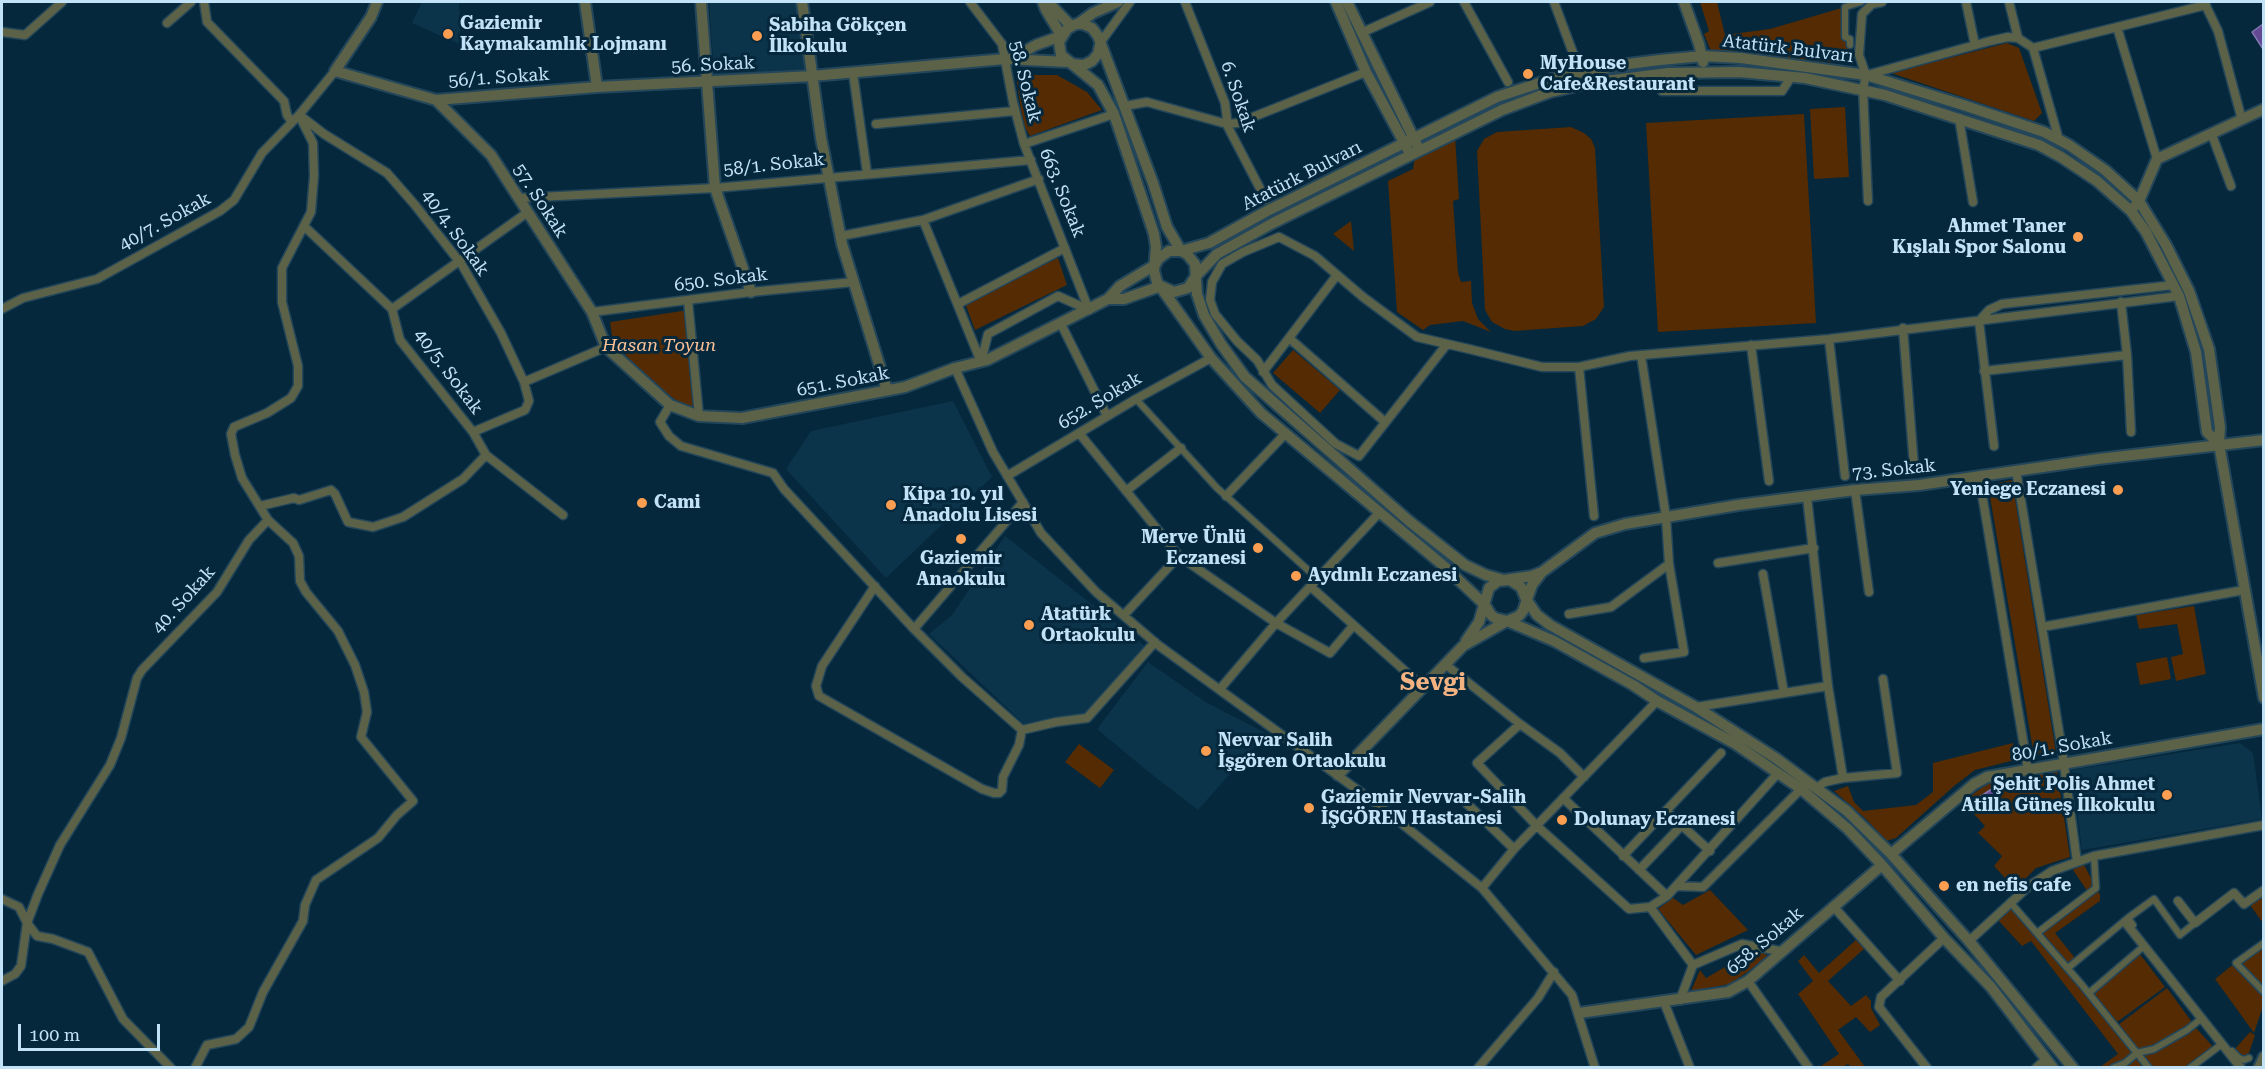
<!DOCTYPE html>
<meta charset="utf-8">
<style>
body{margin:0}
#map{position:relative;width:2265px;height:1069px;overflow:hidden;background:#05283c;font-family:"Roboto Serif",serif}
canvas{display:block}
.frame{position:absolute;inset:0;border:3px solid #c2e2f7;pointer-events:none}
.scale{position:absolute;left:18px;top:1024px;width:142px;height:27px;box-sizing:border-box;border:3px solid #c2e2f7;border-top:0;padding-left:8px;font-size:18px;line-height:21px;white-space:nowrap;color:#c2e2f7;-webkit-text-stroke:4px #05283c;paint-order:stroke}
</style>
<div id="map">
<canvas width="2265" height="1069"></canvas>
<div class="frame"></div>
<div class="scale">100 m</div>
</div>
<script>
const context = document.querySelector('canvas').getContext('2d');
context.lineJoin = 'round';
function fillPath(path, color) { context.fillStyle = color; context.fill(path, 'evenodd'); }
const poly = rows => new Path2D(rows.map(r => 'M' + r).join(''));
function strokePath(path, color, width, dash) { context.strokeStyle = color; context.lineWidth = width; context.lineCap = dash ? 'butt' : 'round'; context.setLineDash(dash || []); context.stroke(path); }
function label(font, color, halo, rows, align = 'center') {
  context.font = font + ' "Roboto Serif",serif'; context.lineWidth = 6; context.setLineDash([]); context.textBaseline = 'middle'; context.strokeStyle = halo; context.fillStyle = color; for (const [text, x, y, turn = 0] of rows) {
    context.save(); context.translate(x, y); context.rotate((+turn || 0) * Math.PI / 180); context.textAlign = isNaN(turn) ? turn : align; if (halo) context.strokeText(text, 0, 0); context.fillText(text, 0, 0); context.restore();
  }
}
const built = poly([
 [422,2,459,2,461,45,412,23],
 [709,2,799,2,808,71,714,75],
 [953,401,992,477,886,578,786,469,811,431],
 [1005,536,1145,646,1087,713,1026,726,929,634,952,615],
 [1148,662,1207,703,1266,733,1198,810,1145,769,1097,729],
 [2240,743,2253,753,2262,819,2082,850,2072,770]
]);
const green = poly([
 [1700,2,1717,2,1725,35,1770,29,1845,7,1845,37,1850,48,1847,56,1839,63,1711,51,1704,34,1709,31],
 [2007,43,2019,48,2042,113,2034,121,1891,73],
 [1016,75,1057,75,1087,92,1102,110,1030,136,1023,124],
 [1845,107,1849,177,1814,179,1810,109],
 [1804,114,1816,323,1658,332,1646,123],
 [1571,127,1584,133,1591,139,1595,148,1604,307,1596,319,1583,326,1514,331,1505,329,1492,322,1485,310,1477,151,1484,139,1497,132],
 [1455,136,1459,199,1453,201,1458,273,1461,282,1471,281,1472,303,1478,319,1491,332,1463,321,1430,325,1423,330,1397,312,1388,181,1413,169,1415,156],
 [1351,221,1354,251,1333,234],
 [1058,258,1067,285,975,330,965,303],
 [682,311,687,312,695,415,650,380,613,342,610,322],
 [1293,350,1340,390,1320,413,1273,373],
 [2012,480,2056,753,2034,756,1988,485],
 [2194,606,2206,674,2176,681,2171,657,2183,654,2177,624,2139,629,2136,615],
 [2167,657,2171,679,2140,685,2136,663],
 [2013,743,2015,760,1975,770,1954,786,1896,838,1886,841,1866,819,1834,791,1848,786,1854,802,1863,811,1916,805,1933,792,1933,763],
 [1079,744,1114,770,1100,788,1065,762],
 [2057,771,2070,857,2036,868,2015,889,1994,866,2002,856,1978,833,1985,826,1963,802,1989,782,2026,774],
 [2083,863,2100,895,2100,901,2055,933,2075,958,2065,967,2118,1025,2167,988,2197,1029,2216,1050,2191,1067,2100,1067,2118,1054,2031,941,2022,946,1997,919,2011,906,2041,934,2088,892,2073,870],
 [1710,890,1748,930,1696,955,1658,909,1673,898,1683,905],
 [2263,895,2263,923,2250,905],
 [1856,940,1865,948,1828,981,1851,1006,1866,995,1871,1001,1871,1008,1880,1025,1870,1032,1856,1017,1838,1030,1865,1067,1851,1067,1848,1064,1842,1067,1822,1067,1821,1066,1839,1054,1798,994,1813,981,1798,961,1804,955,1819,973],
 [2263,941,2263,1006,2254,1033,2215,979],
 [1750,948,1762,951,1769,957,1730,984,1691,991,1700,970,1706,978,1744,956,1742,950],
 [2139,953,2165,987,2117,1022,2092,993],
 [2250,1032,2255,1035,2249,1053,2244,1059,2234,1050]
]);
const water = poly([
 [2263,24,2263,49,2252,32,2263,24],
 [2001,783,2005,783,2005,787,2000,790,1989,809,1979,809,1977,805,1978,798,2001,783]
]);
const pedestrian = poly([
 [1850,45,1850,39,1845,37,1845,7,1861,2],
 [1136,399,1217,488,1318,579],
 [2010,902,2082,985,2149,1068],
 [2128,918,2154,899,2180,935,2195,923],
 [2037,933,2096,888,2094,856],
 [2264,943,2236,963,2264,992],
 [2068,968,2128,918,2133,925],
 [2089,993,2144,946],
 [2232,1051,2239,1058,2244,1060,2249,1058],
 [2113,1068,2125,1063,2137,1053,2154,1049,2187,1030,2202,1018],
 [2190,1068,2222,1044]
]);
const minor = poly([
 [204,2,207,22,284,101,287,115,292,122],
 [970,2,1002,44,1013,102,1024,144],
 [1185,2,1225,103,1228,127,1266,200],
 [1464,2,1508,82],
 [1554,2,1580,72],
 [1966,2,1975,45],
 [2009,2,2018,38],
 [2204,2,2218,31,2242,120],
 [167,23,191,2],
 [2117,27,2157,159],
 [2,32,25,35,62,2],
 [1361,33,1430,2],
 [1100,43,1130,2],
 [2033,48,2206,5],
 [853,73,867,173],
 [1652,75,1662,91,1782,91,1791,77],
 [1867,75,1990,41,2008,37,2018,38,2033,48,2059,140],
 [1125,106,1147,102,1227,124,1238,123,1366,72],
 [302,117,324,134,387,173,415,205,462,265,501,333,524,382,606,347],
 [1959,118,1973,202],
 [876,124,1015,111],
 [2212,135,2231,186],
 [519,198,715,188,1031,160],
 [1868,201,1863,89,1866,75,1859,55,1862,14,1872,4,1882,2],
 [923,220,981,362,988,334,1058,296,1089,310],
 [305,227,392,309,400,340,473,432,486,455,563,515],
 [841,236,923,220,1039,179],
 [688,301,699,416],
 [2121,302,2127,355],
 [958,304,1065,248],
 [2,309,23,298,97,279,220,211,234,200,262,153,299,115,335,71],
 [392,309,528,212],
 [1089,310,1024,144,1114,114],
 [592,312,751,292,854,282],
 [1061,324,1107,416],
 [1903,328,1914,466],
 [1289,338,1337,275],
 [1829,339,1845,476],
 [1447,344,1359,456,1336,444,1272,385,1257,360,1237,341,1215,314,1210,300,1212,282,1222,264,1243,252,1279,237,1315,256,1363,297,1417,337,1469,349,1542,367,1579,367,1630,356,1829,339,2179,296],
 [1751,345,1769,481],
 [1641,355,1666,517,1669,564,1684,652,1644,658],
 [1579,367,1594,516],
 [955,368,993,452,1041,533,1096,592,1158,645,1381,807,1482,888,1572,995,1595,1068],
 [1984,371,2127,355,2131,432],
 [1263,372,1289,338,1385,422],
 [670,405,660,422,669,436,681,446,773,473,784,489,914,629,962,677,1022,730,1056,722,1087,718,1155,642],
 [473,432,525,410,529,401,524,382],
 [1079,433,1179,556,1124,615],
 [1994,446,1979,321,1989,310,2002,304,2174,285],
 [2016,470,2042,627,2244,590],
 [1007,476,1136,399,1211,358],
 [1979,476,2028,770],
 [1855,490,1869,592],
 [1126,491,1181,448],
 [1226,496,1286,433],
 [1807,497,1828,686],
 [260,506,294,498,299,500,331,490,335,494,348,522,373,527,403,517,463,479,486,455],
 [1179,556,1276,623,1330,653,1353,626],
 [1718,563,1814,548],
 [1763,574,1784,693],
 [875,586,822,666,816,686,819,696,982,789,994,793,999,793,1002,790,1003,777,1019,745,1022,730],
 [1311,587,1423,687],
 [1569,614,1611,607,1669,564],
 [2042,627,2063,757,2077,862],
 [914,629,1023,502],
 [1445,664,1520,724],
 [1220,689,1276,623,1380,512],
 [1696,707,1828,686,1843,778,1897,773,1883,679],
 [1584,777,1560,753,1520,724,1477,763,1537,826,1629,909,1650,907,1693,965],
 [1816,788,1825,782,1843,778],
 [1459,796,1514,849],
 [1563,798,1667,896,1778,773],
 [1666,811,1710,851],
 [1623,856,1721,753],
 [1639,870,1682,825],
 [1677,886,1703,887,1801,789],
 [1482,888,1514,849,1657,701],
 [2,899,19,907,27,923,37,936,53,939,88,952,123,1019,171,1068],
 [2178,901,2195,923,2234,893,2244,904,2264,890],
 [1833,906,1900,981],
 [1650,907,1667,896],
 [2125,922,2241,1068],
 [1969,941,2029,886,2052,871,2094,856,2264,825],
 [2,981,15,974,21,966,27,923,38,894,60,845,110,765,121,738,137,678,142,670,217,592,249,540,268,520],
 [1748,981,1809,1068],
 [1680,1000,1693,965,1742,944,1780,951],
 [1664,1002,1690,1068],
 [195,1068,207,1045,236,1039,249,1027,263,992,303,921,305,905,316,880,378,838,397,815,413,801,361,737,367,712,364,692,355,665,338,631,306,592,300,581,299,556,293,543,268,520,242,478,235,455,231,434,234,427,267,413,291,398,298,386,298,366,282,302,282,268,311,212,314,176,313,143,299,115],
 [1478,1068,1538,998,1554,972],
 [1927,1068,1879,1007,1881,997,1944,938],
 [2036,1068,2046,1059]
]);
const tertiary = poly([
 [377,2,371,17,335,71,436,100,597,87,812,76,1005,59,1068,62],
 [585,2,597,87],
 [701,2,715,188,751,292],
 [802,2,821,138,842,244,887,390],
 [1043,2,1046,10,1061,35],
 [1048,2,1071,26],
 [1336,2,1366,72,1408,150],
 [1347,2,1417,145],
 [1684,2,1699,44,1703,62],
 [1078,24,1093,13,1118,2],
 [1011,59,1036,45,1061,36],
 [1072,64,1084,65,1092,61,1098,54,1100,45],
 [436,100,491,155,592,312,606,347,670,405,699,416,742,418,905,387,955,368,987,360,1108,299,1120,286,1155,265,1158,259,1169,251,1181,251,1209,243,1267,211,1497,97,1558,77,1620,65,1660,60,1703,56,1741,58,1866,75,1963,105,2044,132,2069,145,2105,170,2139,201,2166,245,2189,291,2209,349,2220,427,2219,444,2264,698],
 [2135,206,2139,201,2157,159,2264,109],
 [1161,286,1174,292,1188,288,1196,276,1217,254,1273,223,1502,110,1550,92,1590,83,1668,73,1739,72,1805,78,1885,95,2039,145,2061,157,2097,181,2131,211,2146,232,2179,296,2196,352,2207,432,2219,444],
 [1108,299,1124,299,1161,286],
 [1542,572,1532,585,1523,611,1519,616,1507,621,1495,618,1491,615,1485,605,1445,567,1261,413,1211,358,1157,282,1154,271,1156,247,1154,234,1114,114,1098,85,1061,55,1059,42,1067,29,1076,24,1083,24,1092,28,1098,36,1153,183,1167,227,1181,251,1187,254,1195,264,1197,294,1204,315,1221,344,1245,377,1409,521,1465,565,1486,575,1504,580,1532,576,1542,572,1595,533,1625,524,1738,505,1855,490,1919,485,2098,459,2264,440],
 [1466,641,1479,622,1489,588,1498,581,1510,580,1521,587,1526,599,1537,615,1550,625,1696,707,1777,759,1847,811,1891,854,1969,941,2073,1068],
 [1338,775,1463,646,1507,621,1554,641,1633,685,1657,701,1734,743,1801,789,1848,829,1882,865,1944,938,1991,987,2053,1068],
 [1891,854,1974,784,1987,777,2264,729],
 [1579,1013,1728,992,1748,981,1882,865],
 [2259,1068,2264,1057]
]);
const markers = [
 [448,34,6,"#fb9e51"],
 [757,36,6,"#fb9e51"],
 [1528,74,6,"#fb9e51"],
 [2078,237,6,"#fb9e51"],
 [2118,490,6,"#fb9e51"],
 [642,503,6,"#fb9e51"],
 [891,505,6,"#fb9e51"],
 [961,539,6,"#fb9e51"],
 [1258,548,6,"#fb9e51"],
 [1296,576,6,"#fb9e51"],
 [1029,625,6,"#fb9e51"],
 [1206,751,6,"#fb9e51"],
 [2167,795,6,"#fb9e51"],
 [1309,808,6,"#fb9e51"],
 [1562,820,6,"#fb9e51"],
 [1944,886,6,"#fb9e51"]
];
const poiNames = [
 ["Gaziemir",460,24],
 ["Kaymakamlık Lojmanı",460,45],
 ["Sabiha Gökçen",769,26],
 ["İlkokulu",769,47],
 ["MyHouse",1540,64],
 ["Cafe&Restaurant",1540,85],
 ["Ahmet Taner",2066,227,"right"],
 ["Kışlalı Spor Salonu",2066,248,"right"],
 ["Yeniege Eczanesi",2106,490,"right"],
 ["Kipa 10. yıl",903,495],
 ["Anadolu Lisesi",903,516],
 ["Cami",654,503],
 ["Merve Ünlü",1246,538,"right"],
 ["Eczanesi",1246,559,"right"],
 ["Gaziemir",961,559,"center"],
 ["Anaokulu",961,580,"center"],
 ["Aydınlı Eczanesi",1308,576],
 ["Atatürk",1041,615],
 ["Ortaokulu",1041,636],
 ["Nevvar Salih",1218,741],
 ["İşgören Ortaokulu",1218,762],
 ["Şehit Polis Ahmet",2155,785,"right"],
 ["Atilla Güneş İlkokulu",2155,806,"right"],
 ["Gaziemir Nevvar-Salih",1321,798],
 ["İŞGÖREN Hastanesi",1321,819],
 ["Dolunay Eczanesi",1574,820],
 ["en nefis cafe",1956,886]
];
const streetNames = [
 ["Atatürk Bulvarı",1788,49,7],
 ["56. Sokak",713,65,-3],
 ["56/1. Sokak",499,78,-4],
 ["58. Sokak",1025,82,76],
 ["6. Sokak",1238,97,71],
 ["58/1. Sokak",774,165,-6],
 ["Atatürk Bulvarı",1302,176,-27],
 ["663. Sokak",1062,193,68],
 ["57. Sokak",540,201,57],
 ["40/7. Sokak",165,222,-29],
 ["40/4. Sokak",455,233,54],
 ["650. Sokak",721,280,-7],
 ["40/5. Sokak",448,372,53],
 ["651. Sokak",843,382,-11],
 ["652. Sokak",1100,401,-31],
 ["73. Sokak",1894,470,-6],
 ["40. Sokak",184,600,-48],
 ["80/1. Sokak",2062,747,-10],
 ["658. Sokak",1765,941,-40]
];
const parkNames = [
 ["Hasan Toyun",659,346]
];
const districtNames = [
 ["Sevgi",1433,683]
];
fillPath(built, '#0b344b');
fillPath(green, '#542b02');
fillPath(water, '#634993');
strokePath(water, '#8077b1', 1.5);
strokePath(pedestrian, '#23465a', 9);
strokePath(minor, '#23465a', 11);
strokePath(tertiary, '#23465a', 14);
strokePath(pedestrian, '#5c6248', 6);
strokePath(minor, '#5c6248', 8);
strokePath(tertiary, '#5c6248', 10);
for (const [x, y, r, color] of markers) { const dot = new Path2D(); dot.arc(x, y, r, 0, 2 * Math.PI); context.fillStyle = color; context.fill(dot); strokePath(dot, '#05283c', 2); }
label('bold 18px', '#c2e2f7', '#05283c', poiNames, 'left');
label('18px', '#c2e2f7', '#05283c', streetNames);
label('italic 18px', '#fcc195', '#05283c', parkNames);
label('bold 24px', '#f3b281', '#05283c', districtNames);
</script>
